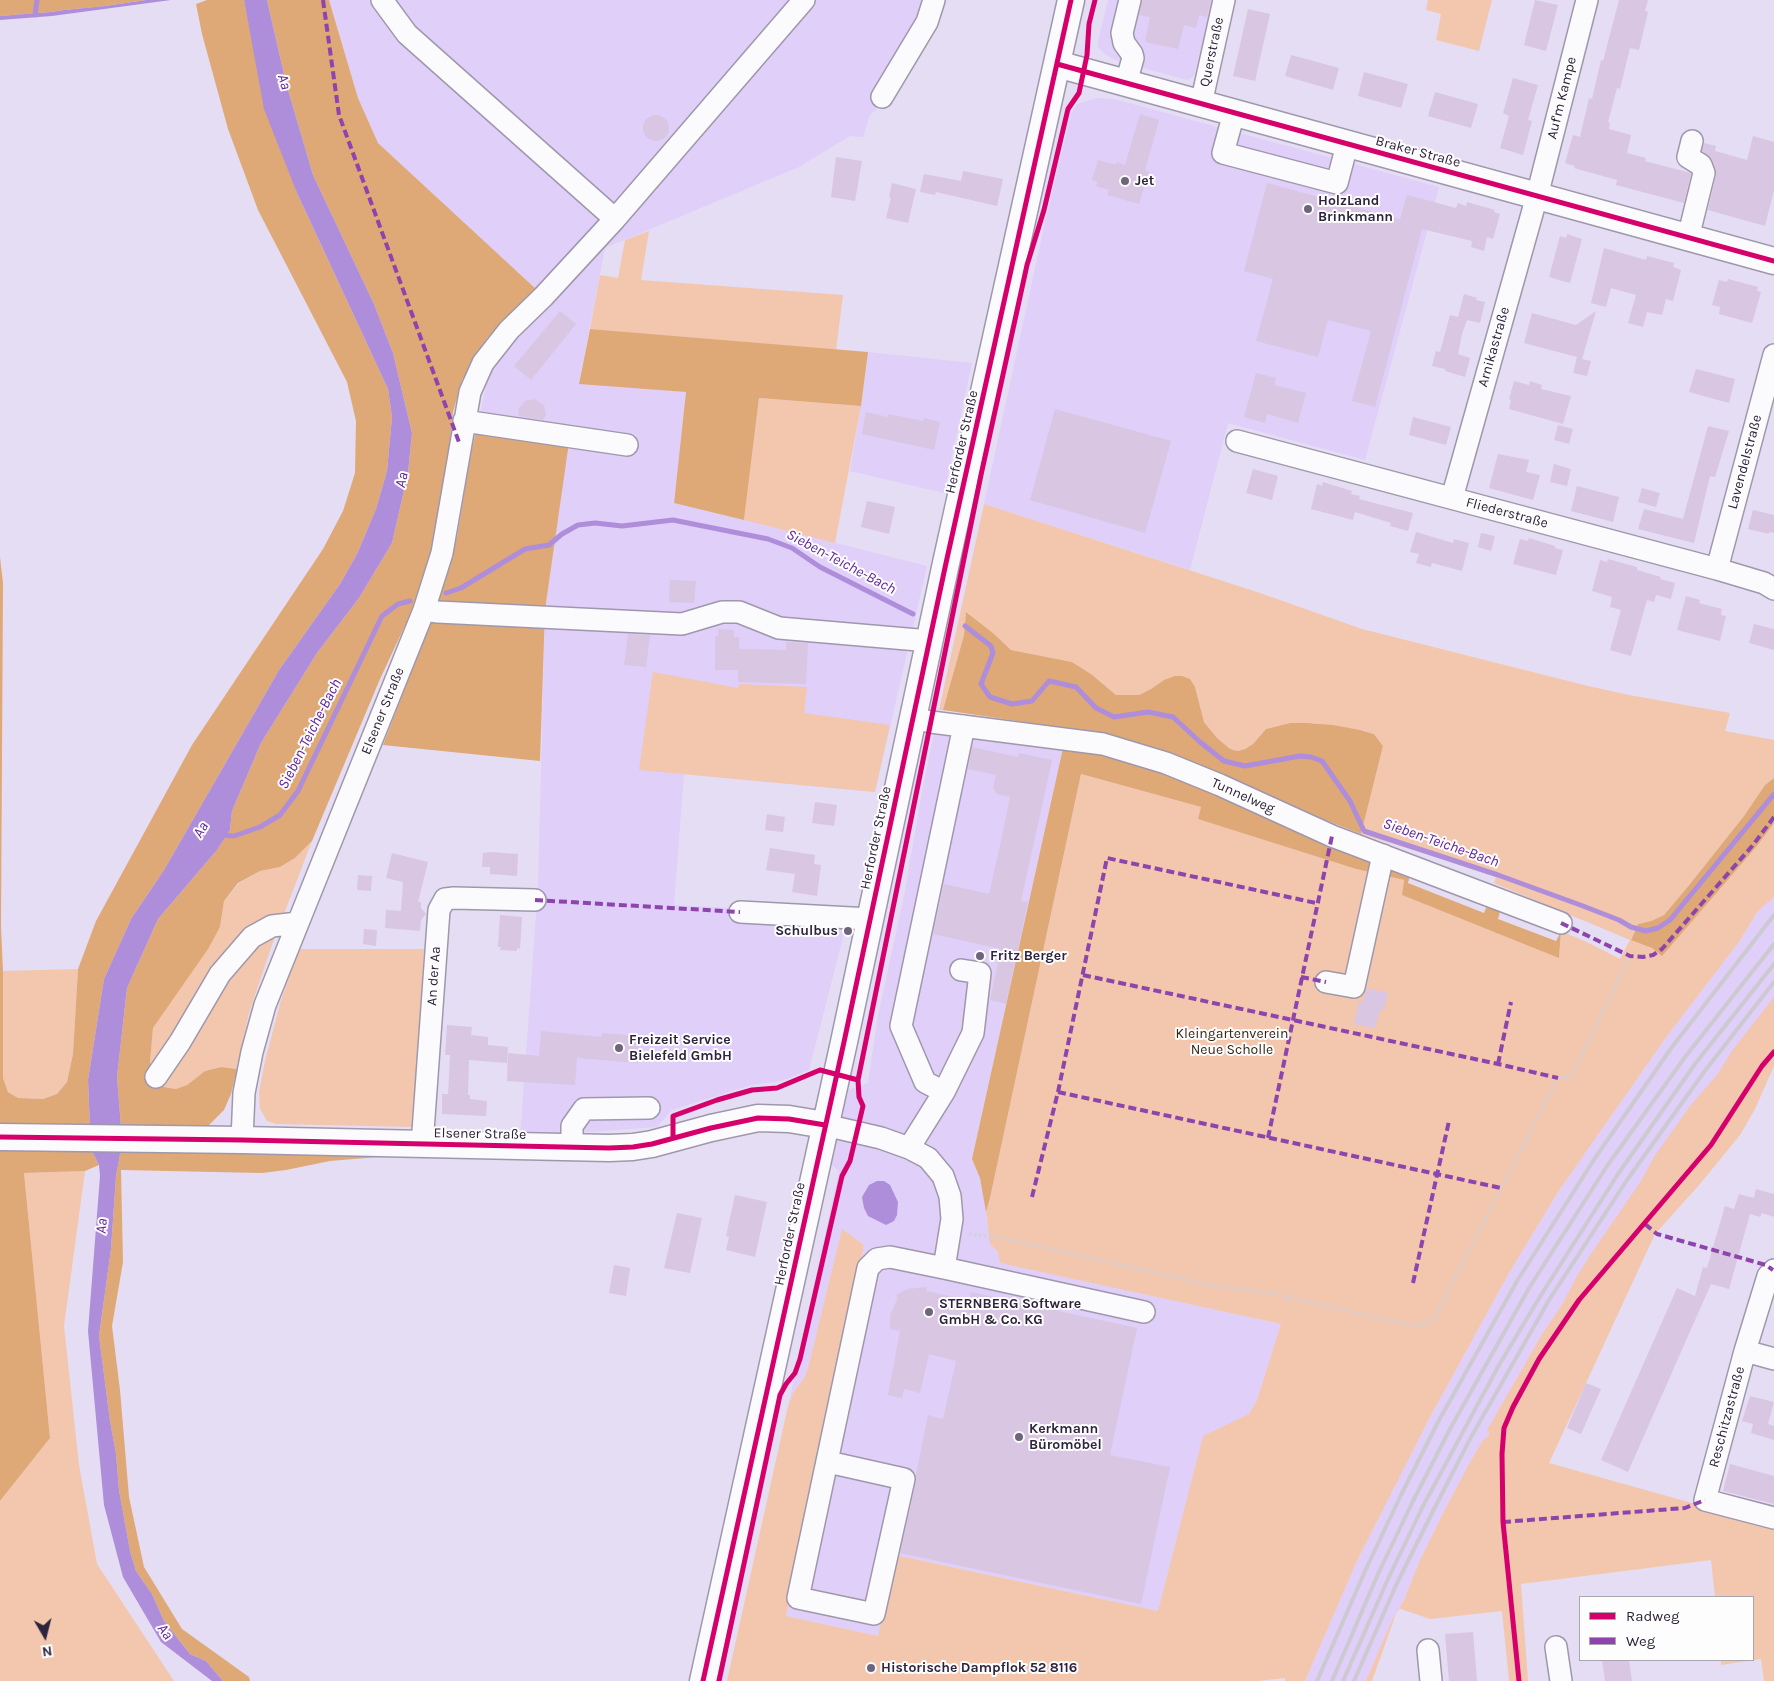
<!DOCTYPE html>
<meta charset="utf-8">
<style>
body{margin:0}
#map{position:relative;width:1774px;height:1681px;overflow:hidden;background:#e5ddf3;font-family:Karla,sans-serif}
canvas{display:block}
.legend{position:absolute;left:1579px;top:1596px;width:175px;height:65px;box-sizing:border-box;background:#fdfdfd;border:1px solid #aaa6b0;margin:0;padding:6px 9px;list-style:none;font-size:15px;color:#2e233c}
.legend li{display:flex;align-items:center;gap:10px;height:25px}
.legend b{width:25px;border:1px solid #aaa6b0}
.north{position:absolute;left:20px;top:1611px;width:50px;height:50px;-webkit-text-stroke:4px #fdfdfd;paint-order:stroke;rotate:172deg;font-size:14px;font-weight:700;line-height:20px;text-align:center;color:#2e233c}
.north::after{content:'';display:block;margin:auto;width:18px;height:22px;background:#2e233c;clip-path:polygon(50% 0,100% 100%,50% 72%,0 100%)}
</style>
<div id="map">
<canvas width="1774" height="1681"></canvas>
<ul class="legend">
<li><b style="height:6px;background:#d6006c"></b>Radweg</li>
<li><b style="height:6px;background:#8e44ad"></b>Weg</li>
</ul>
<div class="north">N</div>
</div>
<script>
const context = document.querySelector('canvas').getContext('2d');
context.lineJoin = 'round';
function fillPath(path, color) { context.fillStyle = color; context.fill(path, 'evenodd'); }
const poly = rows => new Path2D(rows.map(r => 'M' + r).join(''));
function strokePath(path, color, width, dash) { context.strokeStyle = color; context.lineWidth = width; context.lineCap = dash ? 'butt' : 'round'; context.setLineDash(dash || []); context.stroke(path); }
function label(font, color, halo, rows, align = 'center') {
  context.font = font + ' Karla,sans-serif'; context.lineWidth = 4; context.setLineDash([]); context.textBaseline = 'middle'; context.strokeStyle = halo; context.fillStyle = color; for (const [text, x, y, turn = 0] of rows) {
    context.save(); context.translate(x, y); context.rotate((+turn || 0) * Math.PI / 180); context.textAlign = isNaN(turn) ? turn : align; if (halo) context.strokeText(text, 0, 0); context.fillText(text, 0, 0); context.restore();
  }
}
const built = poly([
 [329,0,939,0,883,103,870,115,863,137,850,136,799,167,605,248,579,383,686,392,674,502,927,566,875,792,684,774,674,905,849,914,809,1070,781,1081,751,1085,672,1110,657,1127,520,1137,538,888,545,610,570,428,480,414,488,377,510,346,552,304,378,143,358,98],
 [1108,0,1213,0,1194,76,1187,80,1118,61,1106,55,1097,46],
 [1097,98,1114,99,1439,187,1365,460,1228,423,1190,570,984,504,1045,222,1071,113,1077,104],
 [868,352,972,363,944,493,850,471,861,406],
 [934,733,1063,748,972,1159,980,1178,984,1197,987,1225,998,1252,1001,1263,1281,1324,1257,1400,1249,1414,1203,1437,1158,1611,896,1555,878,1636,786,1616,864,1245,842,1230,808,1368,804,1378,793,1393,788,1406,839,1171,831,1164,848,1090,868,1083,878,1016,905,891,923,786],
 [1774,897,1774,1037,1563,1303,1542,1334,1487,1430,1490,1434,1483,1440,1470,1462,1442,1515,1420,1560,1404,1600,1392,1620,1366,1681,1305,1681,1356,1563,1430,1417,1509,1273,1558,1192,1667,1036,1739,942,1758,911]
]);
const green = poly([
 [1428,0,1492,0,1479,51,1436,40,1441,14,1426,10],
 [649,231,641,280,843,295,836,350,590,329,600,275,618,278,625,240],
 [759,398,861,406,835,543,744,520],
 [984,504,1260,593,1362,629,1588,686,1629,695,1730,713,1725,731,1774,740,1774,778,1765,785,1744,816,1690,884,1664,915,1651,921,1638,924,1631,939,1652,948,1662,955,1757,846,1774,823,1774,897,1758,911,1739,942,1667,1036,1558,1192,1509,1273,1430,1417,1356,1563,1305,1681,1285,1681,1285,1678,1259,1681,727,1681,788,1406,793,1393,804,1378,808,1368,842,1229,864,1245,786,1616,878,1636,895,1555,1158,1611,1203,1436,1249,1414,1257,1400,1281,1324,1000,1263,998,1252,990,1244,986,1212,990,1198,1081,774,1201,807,1199,819,1356,869,1404,880,1402,895,1559,957,1561,931,1591,944,1620,959,1630,940,1494,883,1496,877,1465,866,1361,834,1383,746,1374,734,1365,731,1314,723,1290,723,1266,729,1253,744,1245,749,1238,751,1233,750,1229,748,1217,738,1204,722,1195,687,1164,680,1151,689,1139,695,1116,695,1091,674,1072,662,1011,650,993,633,966,612,964,635,943,710,939,710],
 [653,672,738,688,739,684,807,687,804,713,890,725,875,792,639,770],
 [312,841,272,945,249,1013,237,1069,221,1067,205,1071,187,1085,176,1089,164,1087,154,1080,150,1062,153,1028,220,927,224,901,239,883,260,871,280,867,295,858],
 [299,949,424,949,413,1127,276,1124,267,1121,260,1109,259,1092,265,1061,281,1000],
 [78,969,73,1054,67,1082,57,1094,43,1099,18,1098,8,1092,3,1078,3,971],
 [1774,997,1774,1066,1755,1109,1740,1135,1700,1184,1655,1234,1549,1463,1717,1510,1774,1525,1774,1681,1764,1681,1761,1659,1721,1665,1721,1660,1753,1660,1753,1597,1715,1597,1711,1560,1521,1584,1528,1681,1509,1681,1502,1611,1430,1619,1398,1608,1372,1681,1366,1681,1392,1620,1404,1600,1420,1560,1442,1515,1470,1462,1483,1440,1490,1434,1487,1430,1542,1334,1563,1303,1577,1276,1595,1248,1641,1181,1654,1157,1690,1106,1717,1075,1732,1051],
 [85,1171,64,1326,79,1465,97,1564,174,1681,0,1681,0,1501,50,1438,24,1173]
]);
const forest = poly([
 [0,0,146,0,105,6,64,10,51,12,0,16],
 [207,0,244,0,252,40,297,193,388,389,392,417,387,471,376,509,357,554,340,584,279,670,164,870,131,919,104,979,88,1080,90,1127,0,1125,0,557,3,583,1,927,3,971,3,1078,8,1092,18,1098,43,1099,57,1094,67,1082,73,1054,78,969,96,921,192,745,323,549,343,511,355,473,356,421,347,382,258,210,228,129,202,34,196,4],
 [267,0,329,0,358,98,378,143,537,290,487,338,462,380,453,412,447,468,432,551,409,617,380,679,312,841,295,858,280,867,260,871,238,883,224,901,220,927,208,949,153,1028,150,1062,154,1080,164,1087,176,1089,187,1085,205,1071,221,1067,237,1069,231,1094,224,1110,208,1126,121,1127,117,1077,127,988,158,919,217,850,230,830,232,811,261,743,317,653,359,598,392,543,408,473,412,433,393,353,374,304,313,175,286,83],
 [590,329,868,352,861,406,759,398,744,520,674,503,686,392,579,384],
 [480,414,571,428,545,610,540,761,383,745,431,621,457,537,471,453],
 [966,612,993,633,1011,650,1072,662,1091,674,1116,695,1139,695,1151,689,1164,680,1175,676,1182,676,1190,679,1195,687,1204,722,1217,738,1229,748,1233,750,1238,751,1245,749,1253,744,1266,729,1290,723,1308,723,1333,725,1360,730,1374,734,1383,746,1361,834,1325,820,1225,776,1104,734,943,710,964,635],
 [1063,748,1099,753,1160,771,1410,875,1408,883,1484,913,1488,903,1501,908,1498,919,1556,941,1561,931,1559,958,1402,895,1404,880,1356,869,1198,819,1201,807,1081,774,990,1198,986,1212,980,1178,972,1159],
 [1774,778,1774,823,1757,846,1662,956,1652,948,1631,940,1638,924,1651,921,1664,915,1690,884,1744,816,1765,785],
 [0,1148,91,1149,99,1165,85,1171,24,1173,50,1438,0,1501],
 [121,1149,277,1152,378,1157,330,1161,286,1170,262,1173,121,1170,123,1262,112,1326,120,1390,129,1497,144,1567,182,1629,249,1677,250,1681,223,1681,206,1661,190,1654,164,1621,152,1594,136,1571,130,1551,119,1490,116,1454,110,1421,99,1336,111,1249,116,1176]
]);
const water = poly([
 [146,0,171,0,52,16,0,20,0,16,51,12,64,10,105,6],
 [244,0,267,0,286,83,313,175,374,304,393,353,412,433,408,473,392,543,359,598,317,653,261,743,232,811,230,830,217,850,158,919,127,988,117,1077,121,1127,90,1127,88,1080,104,979,131,919,164,870,279,670,340,584,357,554,376,509,387,471,392,417,388,389,297,193,264,109],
 [91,1149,121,1149,116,1176,111,1249,99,1336,110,1421,116,1454,119,1490,130,1551,136,1571,152,1594,164,1621,190,1654,206,1661,223,1681,212,1681,161,1642,123,1577,104,1505,88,1331,100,1176,99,1165],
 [877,1181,884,1181,890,1185,898,1202,897,1215,894,1221,886,1225,868,1216,864,1208,862,1197,869,1185]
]);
const stream = poly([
 [35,15,37,0],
 [446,593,461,588,525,549,549,545,562,534,578,525,595,523,622,526,673,520,768,539,792,548,820,567,913,614],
 [965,626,991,646,993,653,981,684,990,697,1012,704,1032,701,1049,681,1076,687,1096,708,1114,717,1148,712,1173,717,1200,742,1224,761,1245,766,1300,756,1311,757,1322,761,1350,801,1364,831,1498,875,1583,906,1619,920,1631,927,1646,931,1658,928,1670,920,1774,794],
 [219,835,234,836,260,827,280,815,298,791,382,616,398,604,410,601]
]);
const building = poly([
 [1142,0,1211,0,1207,17,1199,15,1196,28,1184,25,1178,49,1145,42,1150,17,1139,15],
 [1535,0,1558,5,1546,51,1524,45],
 [1619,0,1648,0,1645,11,1648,12,1639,50,1630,48,1620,89,1617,88,1608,122,1610,123,1609,129,1631,135,1627,153,1646,158,1645,161,1691,173,1684,203,1616,185,1617,180,1574,168,1575,166,1565,163,1573,135,1580,137,1589,98,1592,99,1601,60,1603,61],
 [1248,9,1270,14,1255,81,1233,76],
 [1291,55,1339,68,1333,90,1285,76],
 [1364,72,1408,84,1401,108,1358,96],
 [1513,78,1538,85,1528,120,1532,121,1523,155,1500,148,1509,116,1503,113],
 [1435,92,1478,104,1471,128,1428,116],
 [1140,114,1159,120,1145,170,1149,172,1139,204,1107,195,1109,190,1096,186,1098,182,1092,180,1098,160,1116,165,1117,162,1125,165],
 '643 128a13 13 0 1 1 26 0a13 13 0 1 1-26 0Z',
 [1753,136,1774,142,1774,190,1765,226,1708,210,1716,175,1712,160,1702,151,1704,143,1716,146,1715,151,1747,160],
 [836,157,862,161,855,201,831,197],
 [963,171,1003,179,997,206,936,192,935,195,920,192,924,174,961,181],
 [892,183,916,189,908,223,886,218,891,198,889,197],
 [1267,183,1400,219,1407,195,1456,208,1458,203,1466,206,1467,202,1495,210,1494,212,1500,214,1493,239,1487,237,1484,251,1471,247,1472,241,1422,229,1375,407,1352,401,1371,331,1328,320,1318,357,1256,341,1273,279,1244,271],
 [1567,234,1582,239,1570,283,1549,277,1560,236,1566,238],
 [1604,248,1646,260,1647,256,1674,263,1673,267,1681,270,1673,301,1666,299,1662,315,1647,312,1643,327,1628,323,1636,295,1611,288,1606,307,1591,303],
 [1728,279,1758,287,1757,291,1761,292,1752,323,1719,314,1720,307,1712,305,1719,280,1727,282],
 [1464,294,1477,298,1476,300,1485,302,1480,323,1467,320,1462,334,1458,354,1470,358,1465,377,1445,371,1445,369,1432,366,1436,351,1440,352,1450,315,1458,317],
 [560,311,576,324,531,380,514,366],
 [1596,311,1582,359,1591,361,1587,376,1573,373,1577,357,1524,343,1532,313,1576,325],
 [1696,369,1735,379,1729,403,1689,392],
 [1256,373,1276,378,1274,385,1306,393,1298,423,1267,414,1265,423,1244,417],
 [1514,381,1529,385,1530,381,1542,385,1541,389,1571,396,1563,424,1509,409,1511,400,1509,399],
 [535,399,544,405,546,415,543,420,519,416,518,410,525,401],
 [1055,409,1171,441,1145,533,1030,500],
 [866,412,888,417,888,414,923,421,924,418,940,422,934,450,862,434],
 [1413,417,1451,427,1446,445,1409,435],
 [1558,425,1573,429,1569,444,1554,440],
 [1708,426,1729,431,1715,477,1710,476,1694,543,1638,529,1644,509,1683,519],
 [1498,454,1529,460,1526,472,1540,475,1533,500,1489,488],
 [1554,464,1571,469,1567,486,1550,482],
 [1253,469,1278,476,1272,500,1246,493],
 [1323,482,1352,491,1351,494,1360,496,1359,499,1413,513,1408,531,1390,526,1391,523,1355,512,1353,520,1311,509,1317,484,1322,486],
 [1577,486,1619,497,1613,522,1571,511],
 [1642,488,1660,493,1656,507,1638,502],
 [867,501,895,507,889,534,861,527],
 [1753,510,1774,515,1774,533,1769,532,1769,534,1748,529],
 [1416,532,1453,543,1454,539,1469,543,1462,571,1432,563,1431,567,1416,563,1419,554,1410,552],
 [1481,533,1495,536,1491,551,1478,547],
 [1529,538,1555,546,1555,548,1563,550,1556,575,1513,564,1520,539,1528,541],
 [1608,559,1637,567,1637,570,1661,577,1660,579,1675,583,1671,599,1656,595,1654,602,1647,600,1631,656,1610,650,1621,610,1610,607,1612,597,1592,591,1600,560,1607,562],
 [670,580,696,581,694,603,669,602],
 [1686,596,1700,600,1699,603,1722,609,1721,615,1726,616,1720,641,1677,630],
 [1754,624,1774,629,1774,650,1749,643],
 [718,629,734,630,734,637,739,637,739,649,786,650,786,642,808,643,806,684,738,682,738,670,715,670,715,636,718,636],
 [628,634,650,635,646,667,624,665],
 [972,747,1018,757,1019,753,1052,760,1021,901,1028,902,1006,1004,990,1000,1001,949,933,934,944,884,989,894,1000,846,1010,797,997,794,993,788,996,775,968,769],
 [815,802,837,805,834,826,812,823],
 [767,814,785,817,783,832,765,830],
 [770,848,815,855,814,864,821,865,817,896,792,892,795,874,766,870],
 [491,852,518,854,517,876,490,874,490,867,482,867,483,853],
 [392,853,428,862,418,902,421,902,421,908,426,914,421,920,420,931,385,928,386,910,401,911,403,882,386,878],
 [358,875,372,876,371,891,357,890],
 [500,915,522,917,520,949,517,948,517,951,500,950,501,947,498,947],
 [364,929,377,930,376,946,363,944],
 [1367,988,1388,993,1384,1010,1380,1010,1375,1028,1354,1024,1359,1001,1363,1002],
 [447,1025,472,1027,471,1035,488,1037,488,1045,508,1047,507,1063,469,1060,468,1095,470,1095,470,1099,487,1101,486,1116,442,1114,442,1094,448,1094,450,1055,445,1055],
 [541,1031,601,1037,602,1033,639,1036,637,1063,577,1058,575,1085,507,1081,508,1053,539,1056],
 [1756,1189,1774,1194,1774,1217,1762,1213,1760,1217,1750,1214,1729,1289,1711,1284,1628,1472,1601,1460,1677,1288,1695,1296,1703,1267,1707,1268,1725,1206,1734,1209,1739,1194,1754,1198],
 [735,1195,767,1202,755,1257,726,1250,729,1237,726,1236],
 [677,1213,702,1218,690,1273,664,1268],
 [614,1265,630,1268,626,1296,609,1293],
 [927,1287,926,1291,969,1300,971,1292,1137,1328,1110,1455,1170,1467,1141,1604,900,1553,916,1482,916,1475,928,1415,943,1419,956,1361,929,1354,920,1393,904,1389,902,1398,888,1395,900,1331,890,1329,890,1315,898,1298,896,1295,908,1289],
 [1586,1383,1601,1389,1581,1434,1567,1428],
 [1750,1396,1774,1402,1768,1424,1774,1426,1774,1440,1751,1433,1753,1424,1742,1421],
 [1730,1464,1774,1476,1774,1504,1723,1491],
 [1473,1632,1477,1681,1449,1681,1445,1634],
 [1602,1660,1629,1660,1632,1681,1605,1681]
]);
const path = poly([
 [969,1234,1001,1238,1206,1284,1274,1294,1406,1324,1419,1326,1428,1323,1434,1318,1558,1078,1571,1077,1630,956]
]);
const minor = poly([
 [382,0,407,34,615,219],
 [1126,83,1133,58,1132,54,1124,43,1122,33,1130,0],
 [882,97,927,22,934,0],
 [1201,104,1224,0],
 [1234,113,1223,153,1337,183,1347,145],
 [1688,238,1704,173,1701,165,1688,157,1692,141],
 [464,421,627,445],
 [1237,441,1717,569,1764,583,1774,589],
 [1452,498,1537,196,1587,0],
 [1717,569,1774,355],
 [424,610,438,612,682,624,722,612,739,612,779,628,930,641],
 [913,718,931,722,1103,744,1166,763,1220,785,1332,836,1561,923],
 [740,912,870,919],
 [1326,982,1354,987,1383,855],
 [156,1077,180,1042,220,974,252,937,272,926,298,923],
 [944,1092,973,1033,980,973,961,970],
 [825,1125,881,1138,909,1148,928,1158,943,1176,950,1196,952,1219,944,1268],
 [242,1140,244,1093,252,1052,265,1005,424,610,442,553,470,392,483,363,509,330,543,297,615,219,804,0],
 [422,1145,439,910,445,899,454,898,535,900],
 [572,1147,572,1126,584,1109,649,1108],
 [909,1148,944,1092,925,1082,901,1026,964,726],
 [1774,1270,1768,1276,1745,1351,1705,1500,1774,1518],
 [1745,1351,1774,1359],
 [828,1462,904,1479,874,1614,798,1598,868,1268,877,1259,890,1257,944,1268,1144,1312],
 [1556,1647,1561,1681],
 [1428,1650,1431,1681]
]);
const major = poly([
 [1057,64,1774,261],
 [0,1137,242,1140,609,1148,633,1147,652,1144,711,1128,758,1118,789,1119,825,1125],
 [703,1681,844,1042,946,563,1071,0]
]);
const rail = poly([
 [1317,1681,1366,1569,1401,1495,1438,1422,1517,1281,1595,1158,1672,1047,1774,915],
 [1332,1681,1378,1574,1413,1501,1450,1429,1529,1288,1607,1166,1685,1057,1774,944],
 [1343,1681,1388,1579,1423,1506,1499,1365,1541,1295,1618,1174,1695,1064,1774,964],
 [1354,1681,1397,1583,1433,1511,1470,1439,1549,1300,1627,1180,1704,1072,1774,982]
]);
const quiet = poly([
 [323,0,339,115,460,445],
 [535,900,740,912],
 [1561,923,1630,956,1643,957,1653,955,1662,949,1753,845,1774,817],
 [1083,975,1498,1064,1558,1078],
 [1301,977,1326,982],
 [1498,1064,1511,1002],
 [1058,1092,1501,1188],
 [1268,1138,1332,836],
 [1032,1197,1058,1092,1107,858,1316,903],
 [1645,1224,1657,1234,1766,1265,1773,1270],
 [1413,1283,1449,1121],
 [1503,1522,1685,1508,1705,1500]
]);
const cycleway = poly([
 [1057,64,1774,261],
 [0,1137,242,1140,609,1148,633,1147,652,1144,711,1128,758,1118,789,1119,825,1125],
 [673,1138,673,1116,717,1100,752,1090,777,1088,820,1070,858,1080],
 [703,1681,844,1042,946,563,1071,0],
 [719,1681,780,1395,786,1384,795,1373,800,1359,842,1176,850,1161,863,1106,859,1097,858,1080,981,475,1027,265,1044,210,1068,109,1079,93,1087,55,1089,24,1095,0],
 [1519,1681,1503,1522,1502,1454,1504,1428,1513,1407,1539,1359,1579,1300,1711,1145,1762,1066,1774,1052]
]);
const markers = [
 [1125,181,5,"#6e647c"],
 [1308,209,5,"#6e647c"],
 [848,931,5,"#6e647c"],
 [980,956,5,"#6e647c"],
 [619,1048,5,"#6e647c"],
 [929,1312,5,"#6e647c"],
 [1019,1437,5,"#6e647c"],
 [871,1668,5,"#6e647c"]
];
const streetNames = [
 ["Querstraße",1212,52,-78],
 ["Auf'm Kampe",1562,98,-76],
 ["Braker Straße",1418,152,15],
 ["Arnikastraße",1494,347,-74],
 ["Herforder Straße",962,442,-77],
 ["Lavendelstraße",1745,462,-75],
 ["Fliederstraße",1507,513,15],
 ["Elsener Straße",383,711,-68],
 ["Tunnelweg",1243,796,24],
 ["Herforder Straße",876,838,-78],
 ["An der Aa",434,976,-86],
 ["Elsener Straße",480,1134,1],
 ["Herforder Straße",790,1234,-78],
 ["Reschitzastraße",1727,1417,-75]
];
const poiNames = [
 ["Jet",1135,181],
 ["HolzLand",1318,201],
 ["Brinkmann",1318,217],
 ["Schulbus",838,931,"right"],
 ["Fritz Berger",990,956],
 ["Freizeit Service",629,1040],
 ["Bielefeld GmbH",629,1056],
 ["STERNBERG Software",939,1304],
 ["GmbH & Co. KG",939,1320],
 ["Kerkmann",1029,1429],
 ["Büromöbel",1029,1445],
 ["Historische Dampflok 52 8116",881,1668]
];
const parkNames = [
 ["Kleingartenverein",1232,1034],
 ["Neue Scholle",1232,1050]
];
const waterNames = [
 ["Aa",284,82,74],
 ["Aa",402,480,-78],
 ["Sieben-Teiche-Bach",841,562,28],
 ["Sieben-Teiche-Bach",310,734,-63],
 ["Aa",201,830,-59],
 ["Sieben-Teiche-Bach",1441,843,19],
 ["Aa",102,1226,-85],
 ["Aa",165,1632,54]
];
fillPath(built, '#dfcff9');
fillPath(green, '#f2c7ae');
fillPath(forest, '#dea976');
fillPath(water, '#ae8dda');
strokePath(stream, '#ae8dda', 5);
fillPath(building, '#d9c6e2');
strokePath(minor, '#9f97ab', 24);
strokePath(major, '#9f97ab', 29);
strokePath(path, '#d3d0d8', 3, [2.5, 2.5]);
strokePath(minor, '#fbfafd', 21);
strokePath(major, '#fbfafd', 26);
strokePath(rail, '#ccc9d1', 4);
strokePath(quiet, '#8e44ad', 4, [8, 4]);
strokePath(cycleway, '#d6006c', 5);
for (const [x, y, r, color] of markers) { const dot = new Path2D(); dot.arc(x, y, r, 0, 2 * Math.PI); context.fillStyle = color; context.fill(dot); strokePath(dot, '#fdfdfd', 2); }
label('14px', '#2e233c', '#fdfdfd', streetNames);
label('bold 14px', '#2e233c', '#fdfdfd', poiNames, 'left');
label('14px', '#362516', '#fdfdfd', parkNames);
label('italic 15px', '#60229b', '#fdfdfd', waterNames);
</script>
